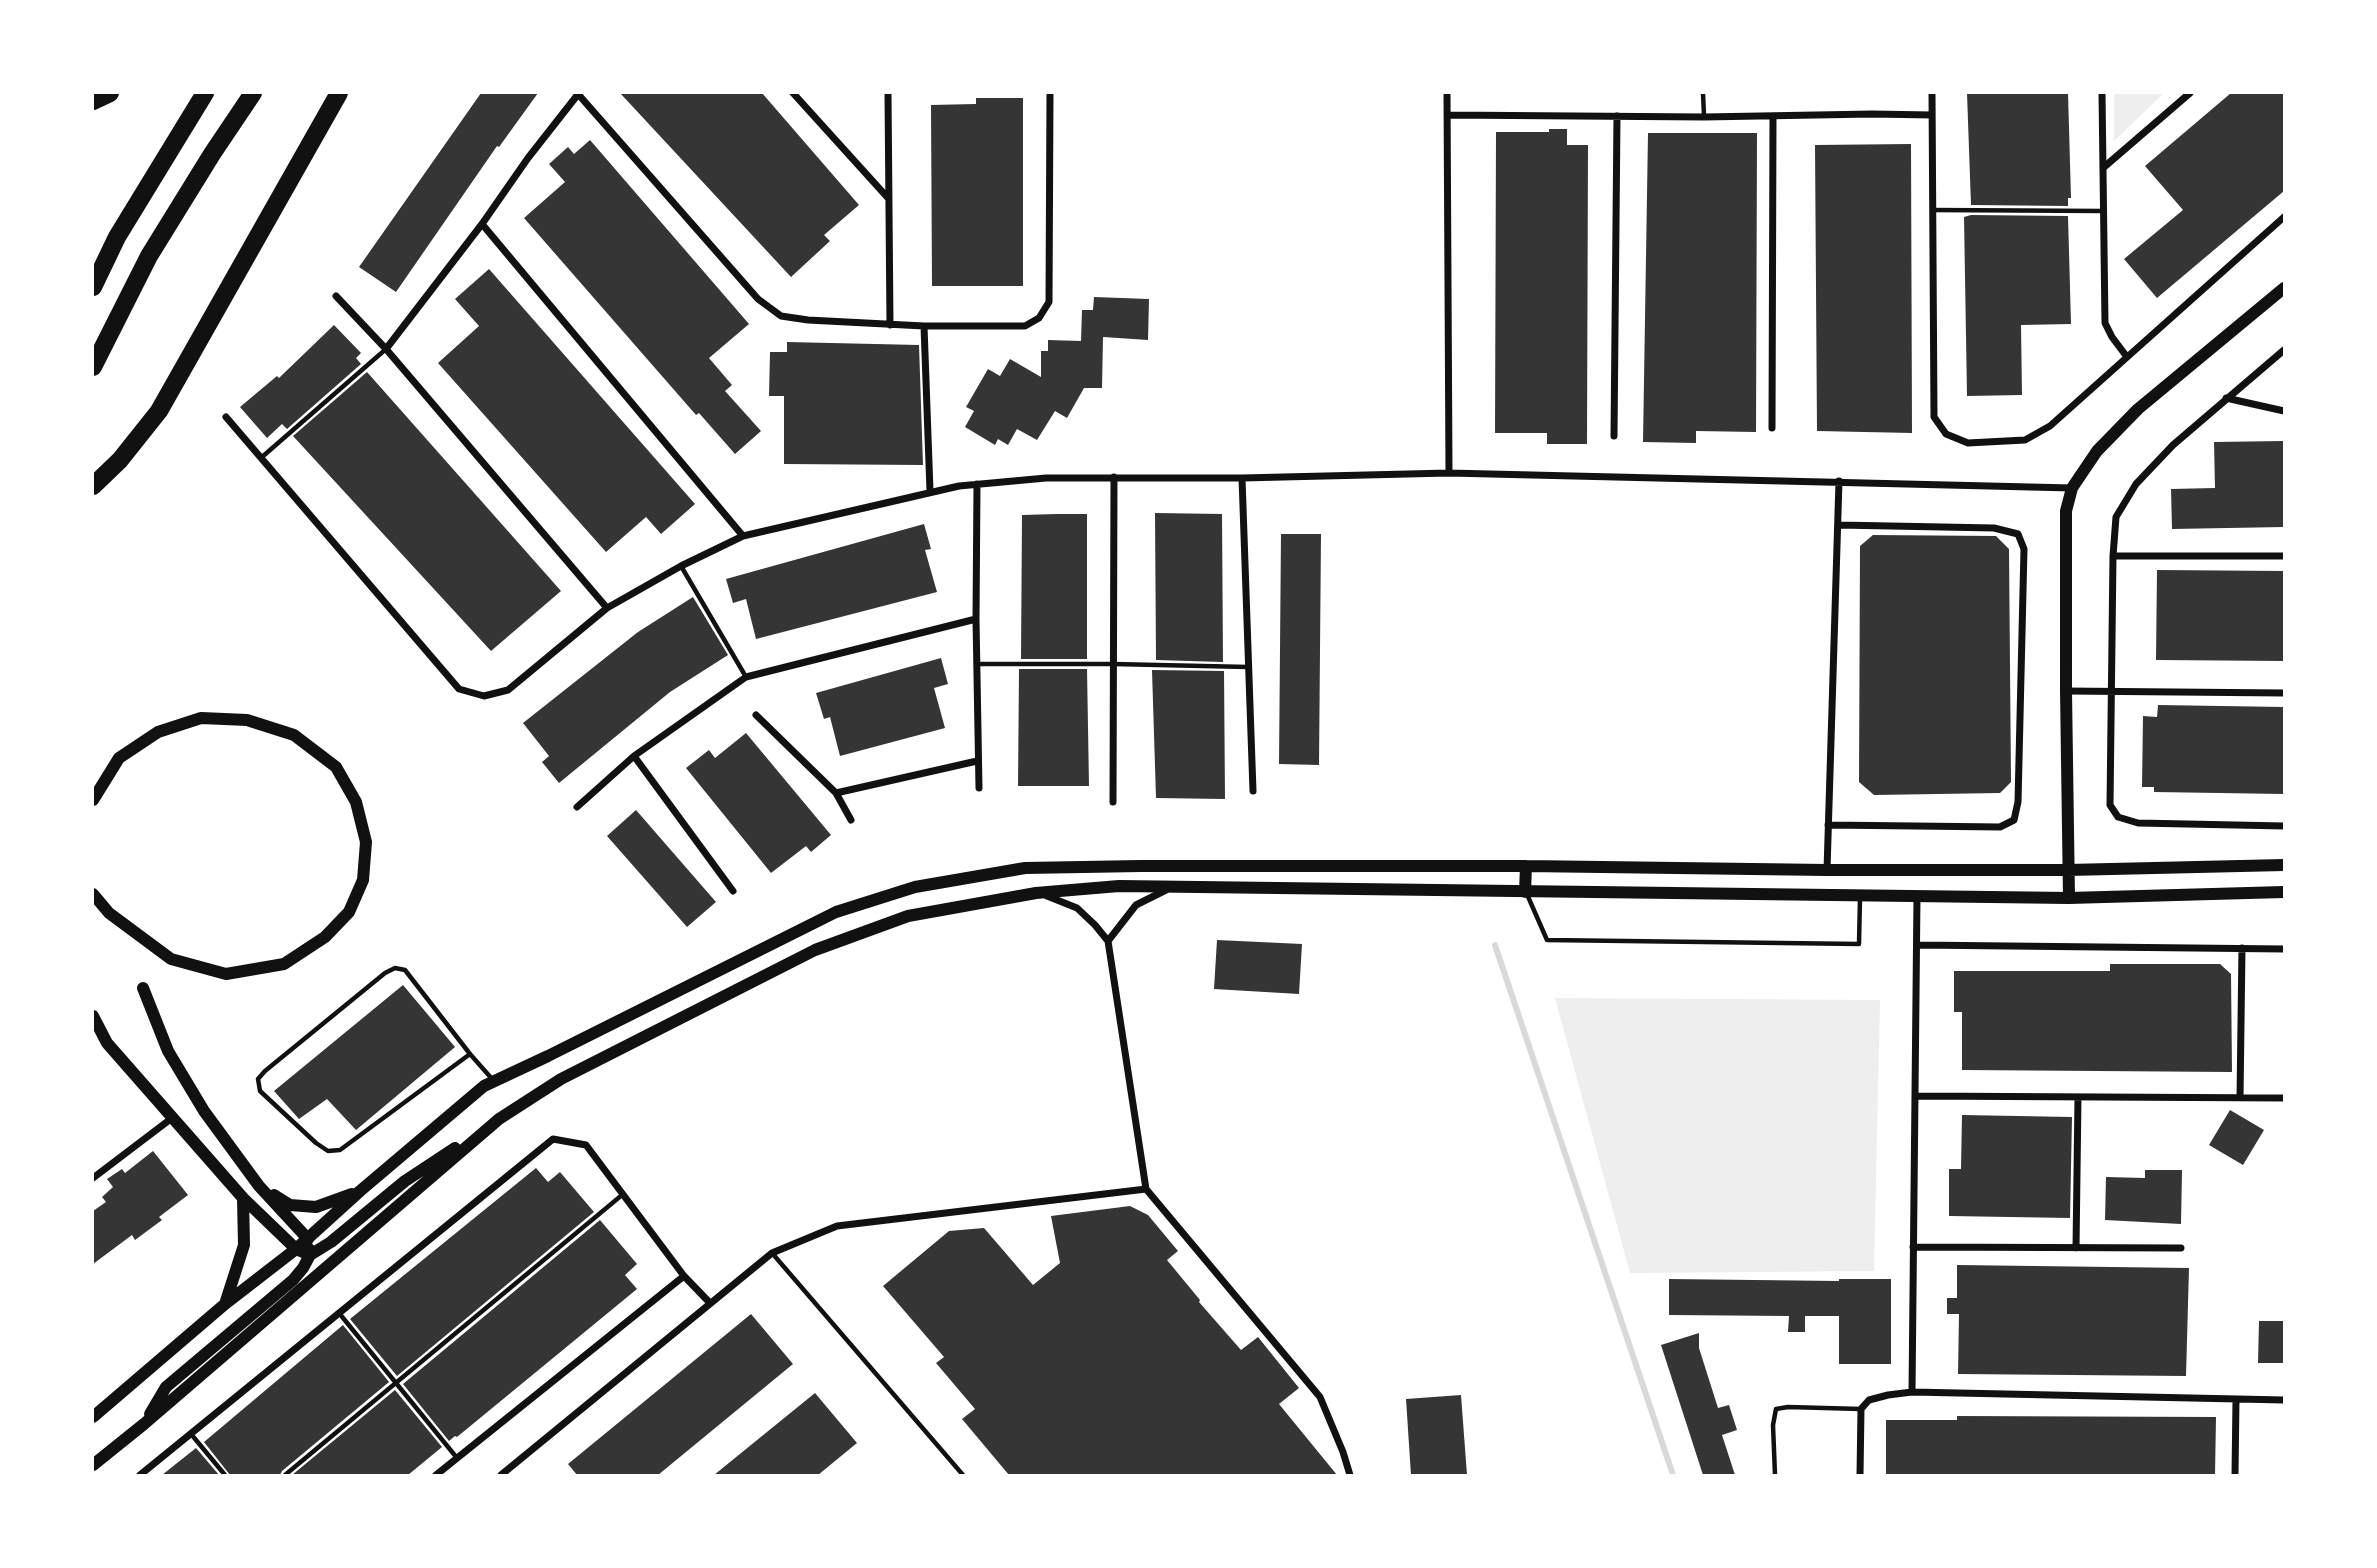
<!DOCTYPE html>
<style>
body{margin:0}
#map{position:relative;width:2377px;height:1568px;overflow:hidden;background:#fff;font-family:Figtree,sans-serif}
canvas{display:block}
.frame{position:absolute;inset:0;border:94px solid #fff;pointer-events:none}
</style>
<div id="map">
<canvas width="2377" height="1568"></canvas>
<div class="frame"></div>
</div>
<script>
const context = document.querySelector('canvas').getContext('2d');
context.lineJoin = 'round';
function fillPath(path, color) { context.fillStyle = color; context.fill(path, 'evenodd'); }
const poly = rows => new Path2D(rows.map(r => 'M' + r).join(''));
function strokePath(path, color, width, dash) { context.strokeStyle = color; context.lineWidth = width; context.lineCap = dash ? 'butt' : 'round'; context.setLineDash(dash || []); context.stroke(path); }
const green = poly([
 [2114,93,2164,93,2114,141],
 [1555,998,1880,1000,1874,1271,1630,1273]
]);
const stream = poly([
 [1495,945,1673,1475]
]);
const building = poly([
 [481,93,538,93,499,147,497,146,396,292,359,267],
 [620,93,762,93,859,205,824,235,830,241,791,277],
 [1967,93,2068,93,2071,198,2068,198,2068,206,1971,205],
 [2231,93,2284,93,2284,191,2157,298,2124,259,2183,210,2145,166],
 [976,98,1023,98,1023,286,932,286,931,105,976,104],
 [1549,129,1567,129,1567,145,1588,145,1587,444,1547,444,1547,433,1495,433,1496,132,1549,132],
 [1648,133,1757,133,1756,432,1696,431,1696,443,1643,442],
 [590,140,749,324,709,358,732,385,725,391,761,431,735,454,699,413,696,415,524,218,565,182,549,164,568,147,574,154],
 [1911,144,1912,433,1817,431,1815,145],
 [1971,215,2068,216,2071,324,2021,325,2022,395,1967,396,1964,217],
 [489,269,695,504,661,534,646,517,606,552,438,363,479,326,455,299],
 [1094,297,1149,299,1148,340,1103,337,1102,388,1084,388,1067,418,1055,411,1037,440,1017,429,1008,445,998,439,995,445,965,427,974,411,966,407,988,369,1000,376,1010,359,1041,377,1041,351,1048,351,1048,340,1081,341,1082,310,1093,310],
 [334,325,361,353,356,358,361,364,287,429,282,424,267,438,240,407,277,376,279,378],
 [787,342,919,345,923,465,784,464,784,396,769,396,770,352,787,352],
 [367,372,561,591,491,651,293,436],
 [2284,441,2284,527,2172,529,2171,489,2215,488,2214,442],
 [1155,513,1222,514,1223,662,1156,660],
 [1057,514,1087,514,1087,659,1021,659,1022,515],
 [924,524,931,549,925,550,937,592,756,639,746,599,733,603,726,579],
 [1281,534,1321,534,1319,765,1279,764],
 [1873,535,1996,536,2009,549,2011,782,2000,793,1874,795,1859,782,1860,546],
 [2157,570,2284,571,2284,661,2156,660],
 [693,597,728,655,670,692,559,783,542,762,549,756,523,723,638,632],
 [941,658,948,684,934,688,945,728,840,756,830,717,824,719,816,693],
 [1019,669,1087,669,1089,786,1018,786],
 [1152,670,1224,671,1225,799,1156,798],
 [2158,705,2284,707,2284,794,2154,792,2154,787,2142,787,2143,716,2157,717],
 [746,733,831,835,811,852,806,846,771,873,686,768,709,750,715,758],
 [636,810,716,902,687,927,607,836],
 [1217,940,1302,944,1299,994,1214,989],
 [2110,964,2220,964,2231,974,2232,1072,1962,1070,1962,1012,1954,1012,1954,971,2110,971],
 [403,985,455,1047,356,1130,327,1099,299,1119,274,1091],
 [2230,1110,2264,1130,2243,1165,2209,1145],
 [1962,1115,2072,1117,2070,1218,1949,1216,1949,1169,1961,1169],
 [153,1151,188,1195,159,1217,162,1220,135,1240,132,1235,93,1264,93,1211,106,1202,102,1197,113,1187,107,1179,122,1169,125,1173],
 [536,1168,548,1182,560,1172,594,1212,397,1376,350,1319],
 [2145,1170,2182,1170,2181,1224,2105,1220,2106,1177,2145,1178],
 [1130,1206,1148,1215,1178,1251,1167,1260,1200,1300,1199,1302,1241,1350,1258,1337,1299,1388,1279,1404,1337,1475,1009,1475,962,1419,975,1409,936,1363,944,1357,883,1286,949,1231,984,1228,1033,1285,1060,1263,1051,1216],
 [600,1220,637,1264,625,1275,637,1289,457,1437,455,1436,449,1441,403,1384],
 [1957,1265,2189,1268,2186,1376,1958,1374,1959,1314,1947,1314,1947,1298,1957,1298],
 [1669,1279,1839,1281,1839,1279,1891,1279,1891,1364,1839,1364,1839,1316,1805,1316,1805,1332,1788,1332,1789,1316,1669,1315],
 [751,1314,793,1364,658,1475,577,1475,568,1464],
 [2259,1321,2284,1321,2284,1363,2258,1363],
 [343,1325,389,1382,282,1471,280,1475,230,1475,204,1442],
 [1699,1333,1699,1348,1718,1408,1729,1405,1737,1430,1722,1435,1735,1475,1703,1475,1661,1345],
 [395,1390,442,1447,408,1475,292,1475],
 [815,1393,857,1443,818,1475,714,1475],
 [1461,1395,1467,1475,1411,1475,1406,1399],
 [1957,1416,2216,1417,2215,1475,1886,1475,1886,1420,1957,1420],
 [196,1448,219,1475,162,1475]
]);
const service = poly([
 [1703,93,1704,116],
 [1933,210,2103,211],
 [262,457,386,349],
 [681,566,746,677],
 [977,664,1113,664,1248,667],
 [1526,892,1547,940,1859,944,1860,897],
 [470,1054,405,970,395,968,385,973,265,1071,258,1079,260,1091,316,1143,328,1151,340,1150,470,1054,493,1080],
 [772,1253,963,1475],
 [339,1313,457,1458],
 [191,1434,225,1475],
 [285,1475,622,1195],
 [1775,1475,1773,1425,1776,1409,1788,1407,1861,1409]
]);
const minor = poly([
 [793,93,888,198],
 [888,93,890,325],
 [1447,93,1449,473],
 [1932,93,1934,417,1946,434,1968,443,2025,440,2050,426,2284,217],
 [2102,93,2105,323,2112,337,2127,357],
 [578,94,758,299,781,316,808,320,924,326,1025,326,1039,318,1049,302,1050,93],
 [1447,115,1704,117,1872,114,1932,115],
 [2103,168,2190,93],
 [482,224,743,536],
 [336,296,386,349,607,608],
 [924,326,930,491],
 [386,349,482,224,528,158,579,93],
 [2284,350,2173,445,2136,484,2116,517,2113,556,2110,805,2118,817,2138,823,2284,826],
 [2226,398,2284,411],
 [226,417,459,689,484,696,508,690,607,608,681,566,743,536,959,486,1046,478,1242,478,1449,473,2072,488],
 [1772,428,1773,116],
 [1614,436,1617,116],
 [1242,478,1253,791],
 [977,484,976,619,979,788],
 [2113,556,2284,556],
 [2066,691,2284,693],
 [756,715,836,793,851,820],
 [634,756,733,891],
 [836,793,977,761],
 [1113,802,1114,477],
 [577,807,634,756,746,677,976,619],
 [1828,825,2000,827,2014,820,2018,802,2024,549,2018,534,1994,528,1838,525],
 [1827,870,1839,481],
 [1047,896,1077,908,1095,925,1108,941,1146,1189,1320,1397,1343,1452,1350,1475],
 [1108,941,1136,905,1166,890],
 [1917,945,2284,949],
 [1915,1096,2284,1098],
 [2240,1098,2242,948],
 [93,1178,172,1118],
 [1913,1247,2181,1248],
 [2076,1248,2078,1097],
 [1912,1392,1917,896],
 [140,1475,553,1139,586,1145,684,1276,710,1303],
 [436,1475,684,1276],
 [501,1475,772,1253,837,1226,1146,1189],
 [1860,1475,1861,1409,1869,1400,1888,1395,1912,1392,2284,1400],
 [2235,1475,2236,1399]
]);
const tertiary = poly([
 [93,800,119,758,158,732,201,718,247,720,294,735,336,767,356,802,366,842,363,880,349,912,325,937,284,964,226,974,171,959,109,913,93,894],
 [1525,892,1526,866],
 [2069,898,2066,691,2066,511,2072,488,2097,451,2138,409,2284,288],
 [143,988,168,1051,204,1111,259,1186,308,1239],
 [93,1016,107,1043,243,1198,296,1249,310,1255,331,1242,405,1181,455,1148],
 [274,1195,290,1205,316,1207,352,1194],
 [225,1304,244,1245,243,1198],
 [150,1414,166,1387,293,1280,303,1268,310,1255,309,1249],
 [93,1417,225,1304,296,1249,360,1191,484,1086,548,1056,836,912,915,887,1025,868,1141,866,1526,866,1827,870,2068,870,2284,865],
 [93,1465,144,1424,499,1119,561,1079,815,950,908,916,1036,893,1119,886,2069,898,2284,892]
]);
const motorway = poly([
 [93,101,110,93],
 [93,287,117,237,205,93],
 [93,367,149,256,212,154,253,93],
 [93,486,120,460,159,411,339,93]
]);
fillPath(green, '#eee');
strokePath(stream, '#d9d9d9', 6);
fillPath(building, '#353535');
strokePath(service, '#111', 4.5);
strokePath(minor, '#111', 7);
strokePath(tertiary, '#111', 12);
strokePath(motorway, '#111', 18);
</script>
